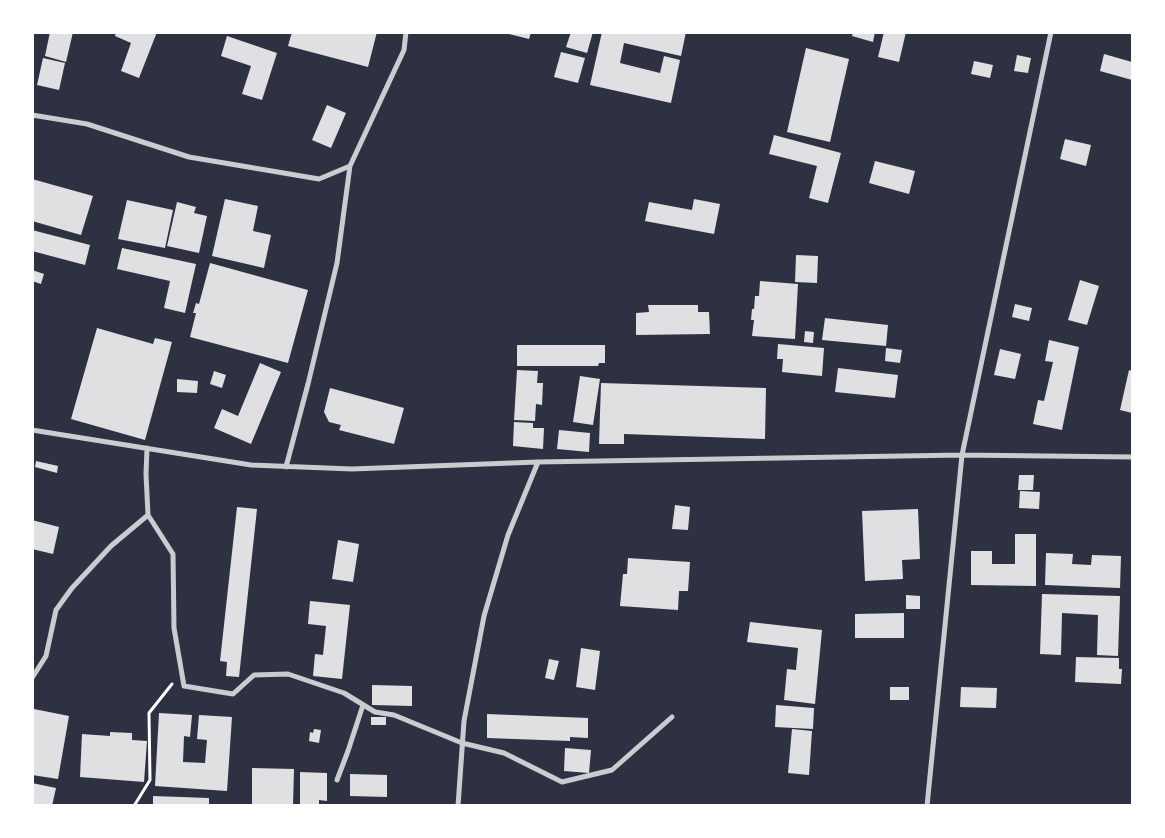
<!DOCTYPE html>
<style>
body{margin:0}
#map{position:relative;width:1165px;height:838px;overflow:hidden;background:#2d3142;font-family:"Fira Sans Condensed",sans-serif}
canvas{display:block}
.frame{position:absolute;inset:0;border:34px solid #fff;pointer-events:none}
</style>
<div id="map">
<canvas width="1165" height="838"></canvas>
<div class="frame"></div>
</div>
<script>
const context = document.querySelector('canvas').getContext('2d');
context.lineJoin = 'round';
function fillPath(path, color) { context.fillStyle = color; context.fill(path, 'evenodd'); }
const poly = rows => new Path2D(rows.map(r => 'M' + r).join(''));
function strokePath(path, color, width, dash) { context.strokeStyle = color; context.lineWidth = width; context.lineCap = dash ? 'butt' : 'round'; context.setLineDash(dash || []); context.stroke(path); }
const building = poly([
 [50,32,73,32,66,62,45,56],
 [116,32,157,32,139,78,121,71,131,43,115,36],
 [292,32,377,32,368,67,288,46],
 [509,32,531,32,529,39,509,34],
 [571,32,593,32,587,53,566,47],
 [602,32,686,32,681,56,624,43,620,63,660,73,664,56,680,60,671,103,590,85],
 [853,32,875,32,873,42,852,36],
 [884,32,906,32,899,62,878,57],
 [227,36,277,53,262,100,242,94,251,66,221,56],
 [806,48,849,59,830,142,787,132],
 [561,52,585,58,578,83,554,77],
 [1104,54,1132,62,1132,80,1100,71],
 [1017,55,1031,58,1028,73,1014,71],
 [43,58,65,63,59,90,37,85],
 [974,61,993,65,990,78,971,74],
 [327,105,346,113,331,148,312,140],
 [774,135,841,153,828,203,809,198,817,166,769,154],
 [1065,139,1091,145,1086,166,1060,159],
 [875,161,915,171,909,194,869,183],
 [32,179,93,196,81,235,32,221],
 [225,199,258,206,253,231,271,235,264,268,212,256],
 [694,199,720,204,714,234,645,221,649,202,692,210],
 [127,200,173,210,165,248,118,239],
 [177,202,196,207,194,213,207,216,199,253,167,246],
 [32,230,90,245,85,265,32,251],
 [122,248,196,264,185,313,164,308,170,281,117,269],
 [796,255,818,256,817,283,795,282],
 [210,263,308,290,288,363,190,337,196,313,193,313,196,303,199,304],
 [32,270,44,274,41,284,32,281],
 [1080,280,1099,286,1087,325,1068,320],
 [760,281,798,284,795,339,752,336,754,320,751,320,752,309,754,309,755,296,759,296],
 [1015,304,1032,308,1029,321,1012,317],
 [648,305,698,305,698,312,709,312,710,334,636,335,636,313,649,312],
 [825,318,888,325,886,346,822,340],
 [97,328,153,344,155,338,172,342,145,440,71,419],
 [805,331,814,332,813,343,804,342],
 [1049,340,1079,347,1062,430,1033,424,1038,400,1044,401,1053,362,1045,361],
 [778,344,824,348,822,376,782,372,783,359,777,359],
 [517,345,605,345,605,363,599,363,598,366,517,366],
 [886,348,902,350,900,363,885,361],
 [1000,349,1021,354,1015,379,994,375],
 [260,363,281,372,251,444,214,428,222,409,238,416],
 [838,368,898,375,895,398,835,392],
 [517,370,538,371,537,383,543,383,542,405,536,404,535,421,514,420],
 [1129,370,1132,371,1132,413,1120,410],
 [214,371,226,375,222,388,210,384],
 [580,376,600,379,593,425,573,422],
 [177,379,198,381,197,393,177,392],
 [601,383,766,388,765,439,624,434,624,444,599,444],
 [330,388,404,408,394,444,339,430,341,425,329,422,324,412],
 [514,422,533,423,533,428,544,428,543,449,513,446],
 [559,430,590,433,589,452,557,449],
 [36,461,58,466,57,473,35,467],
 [1019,475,1034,475,1033,490,1018,490],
 [1020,491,1040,492,1039,509,1019,508],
 [675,505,690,507,688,530,672,529],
 [237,507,257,509,239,677,226,676,227,662,220,661],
 [918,509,920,559,902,560,903,579,865,581,862,511],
 [32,520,59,527,53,554,32,549],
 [1015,534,1036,534,1036,586,971,585,971,551,992,551,992,564,1015,564],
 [338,540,359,544,353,582,332,579],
 [1046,553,1073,554,1072,564,1091,565,1092,555,1121,556,1120,588,1045,585],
 [628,558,690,562,688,591,679,591,678,610,620,606,623,574,627,574],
 [1042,594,1120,596,1118,656,1097,655,1098,615,1062,613,1061,655,1040,654],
 [906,595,920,596,920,609,906,609],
 [310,601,350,605,342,679,313,676,315,654,323,655,326,626,308,624],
 [904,613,904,638,855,638,855,614],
 [750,622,822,630,815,704,784,700,787,669,796,670,798,648,747,642],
 [581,648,600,651,595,690,576,687],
 [1076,657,1119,658,1119,669,1122,669,1121,684,1075,682],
 [549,659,559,661,554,680,545,678],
 [372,685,412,686,412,706,372,705],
 [890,687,909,687,909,700,890,700],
 [961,687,997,688,996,708,960,707],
 [776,705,814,708,813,729,775,727],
 [34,709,69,716,58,779,32,775],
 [159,713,192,715,190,737,184,736,183,762,205,763,207,740,197,739,199,715,232,717,227,791,155,786],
 [487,714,588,718,588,738,570,737,570,741,487,738],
 [371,717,386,717,386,725,371,725],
 [314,729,321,730,319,743,309,741,310,732,313,733],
 [792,729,812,731,809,775,788,773],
 [110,732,132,733,132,740,147,741,144,782,80,777,82,734,110,736],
 [565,748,591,750,589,773,564,771],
 [252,768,294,769,293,806,252,806],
 [300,772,327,773,327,801,319,800,319,806,300,806],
 [350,774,387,775,387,797,350,796],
 [32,783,56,788,52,806,32,806],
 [153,796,209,798,209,806,153,806]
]);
const path = poly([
 [134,806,150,780,149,713,172,684]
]);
const minor = poly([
 [32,115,87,124,189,157,319,179,350,166,404,50,406,32],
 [32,430,251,465,352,469,538,462,962,455,1132,457],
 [147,448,146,474,148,515,173,554,174,628,184,686,233,694,254,675,288,674,344,693,375,712,394,715,462,743,504,753,562,782,612,770,672,717],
 [286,467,308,384,337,263,350,166],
 [32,678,46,656,56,610,72,588,111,546,148,515],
 [337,780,348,751,363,705],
 [458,806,464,721,484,616,508,535,538,462],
 [927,806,962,455,1051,32]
]);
fillPath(building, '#e0e0e3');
strokePath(path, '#fff', 3);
strokePath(minor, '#caccd0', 5);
</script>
